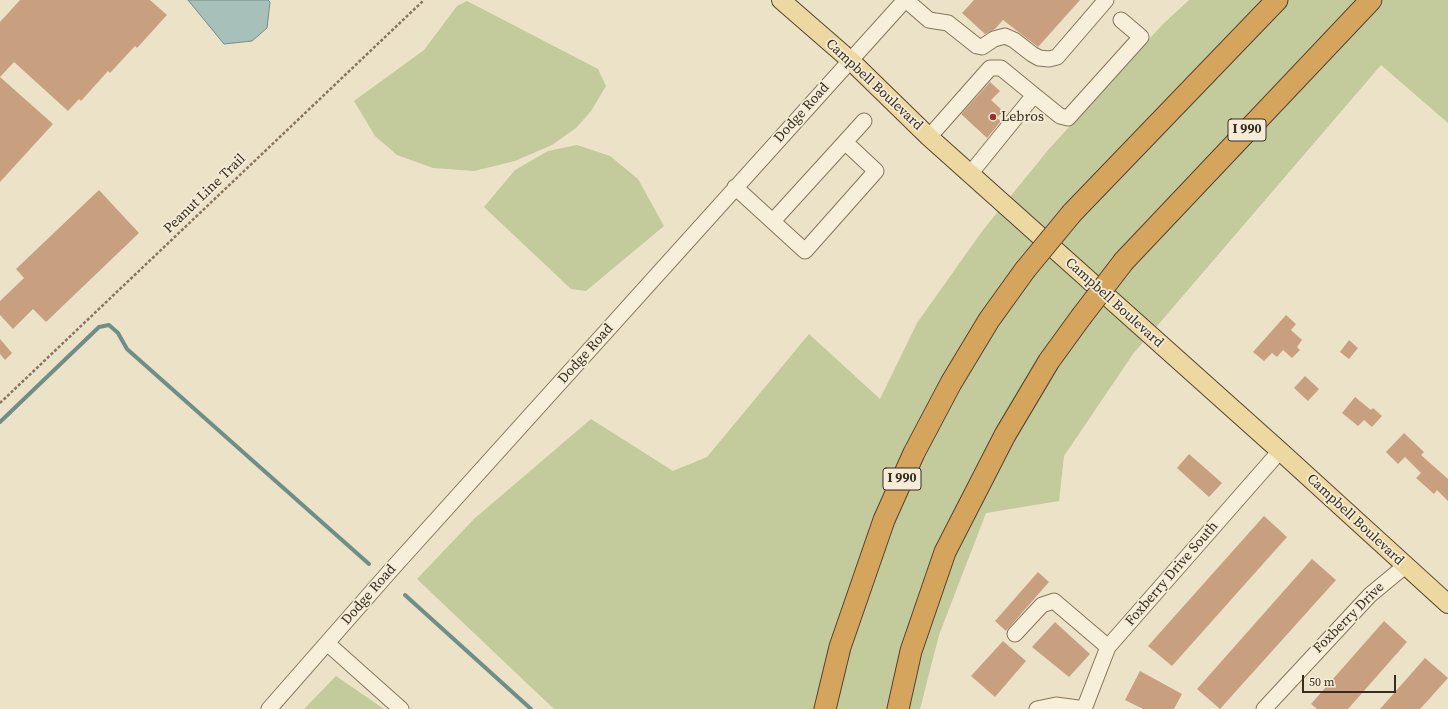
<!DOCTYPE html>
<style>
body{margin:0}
#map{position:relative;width:1448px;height:709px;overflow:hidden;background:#ece2c7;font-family:"Source Serif 4",serif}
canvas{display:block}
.scale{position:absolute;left:1302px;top:675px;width:94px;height:18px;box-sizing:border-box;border:2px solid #382c20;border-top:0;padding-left:5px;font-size:12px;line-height:14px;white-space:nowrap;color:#382c20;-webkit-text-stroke:3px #f4ecd6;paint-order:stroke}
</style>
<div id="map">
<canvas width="1448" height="709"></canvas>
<div class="scale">50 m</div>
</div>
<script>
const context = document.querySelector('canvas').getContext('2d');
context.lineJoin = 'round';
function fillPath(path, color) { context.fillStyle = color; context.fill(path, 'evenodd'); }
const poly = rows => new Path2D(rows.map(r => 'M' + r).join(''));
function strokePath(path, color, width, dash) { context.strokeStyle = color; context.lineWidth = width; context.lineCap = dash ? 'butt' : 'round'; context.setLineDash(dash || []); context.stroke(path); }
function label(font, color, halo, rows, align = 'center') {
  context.font = font + ' "Source Serif 4",serif'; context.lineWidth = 3.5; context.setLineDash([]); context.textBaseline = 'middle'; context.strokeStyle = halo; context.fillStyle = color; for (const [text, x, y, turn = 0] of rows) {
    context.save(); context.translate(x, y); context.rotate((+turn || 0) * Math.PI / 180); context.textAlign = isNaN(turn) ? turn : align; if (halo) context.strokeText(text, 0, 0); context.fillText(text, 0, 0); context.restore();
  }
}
const green = poly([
 [1189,0,1448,0,1448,123,1381,65,1133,354,1064,456,1059,501,986,513,939,635,920,709,554,709,417,579,474,519,591,419,673,471,707,457,809,334,880,399,917,323,983,230,1049,149,1162,25],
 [467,1,598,69,606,86,591,111,576,128,552,145,515,161,474,171,433,168,397,155,375,136,354,101,424,50,457,6],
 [577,145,610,156,638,179,664,226,586,291,571,289,484,207,515,170,548,151],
 [336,676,384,709,304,709]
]);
const water = poly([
 [188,0,268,0,270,2,267,28,252,41,224,44,188,0]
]);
const stream = poly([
 [0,422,99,327,109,325,118,333,127,349,369,564],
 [405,595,531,709]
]);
const building = poly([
 [20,0,150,0,167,15,137,48,135,46,110,73,108,71,81,101,79,99,68,111,14,62,0,77,53,124,0,182,0,22],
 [974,0,1080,0,1038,47,1003,20,995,29,985,34,962,13],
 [990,82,1000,91,991,100,1003,111,997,118,1001,121,987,138,961,114],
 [99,190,139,233,46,322,33,309,13,329,0,315,0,301,24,278,16,269],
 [1286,315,1296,324,1291,330,1302,340,1297,347,1300,350,1292,358,1283,350,1277,357,1272,353,1264,361,1253,352],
 [0,339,12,353,5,360,0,354],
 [1349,340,1358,348,1349,359,1340,352],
 [1305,376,1319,389,1308,401,1294,388],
 [1355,397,1371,410,1373,408,1382,416,1372,427,1364,420,1358,426,1342,413],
 [1404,433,1424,452,1421,455,1448,479,1448,501,1437,490,1434,494,1416,478,1421,473,1405,457,1398,464,1386,452],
 [1189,454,1222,483,1209,497,1177,468],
 [1264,516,1287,537,1172,666,1148,646],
 [1312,559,1336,580,1220,709,1197,689],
 [1038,572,1049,582,1006,631,995,621],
 [1384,621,1407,642,1348,709,1317,709,1311,704],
 [1055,622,1090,654,1069,677,1032,647],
 [1003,641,1026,661,995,697,971,676],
 [1425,658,1448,678,1431,697,1420,709,1380,709],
 [1140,671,1182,694,1174,709,1143,709,1125,700]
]);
const path = poly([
 [0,403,424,0]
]);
const minor = poly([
 [906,0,929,20,948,23,977,46,982,47,994,39,1005,36,1014,40,1032,54,1039,58,1049,59,1057,57,1106,0],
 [1034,95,1060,116,1068,118,1141,37,1121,20],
 [929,137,990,68,1001,68,1034,95,970,174],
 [735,187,805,251,876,171,845,142,864,121],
 [773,221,845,142],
 [1015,634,1042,605,1054,601,1108,647],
 [327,643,401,709],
 [269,709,391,570,905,0],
 [1037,709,1056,705,1085,709],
 [1084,709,1108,647,1280,451],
 [1264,709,1370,595,1405,566]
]);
const major = poly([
 [781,0,850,60,929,137,1280,451,1448,604]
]);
const highway = poly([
 [1072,213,1277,0],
 [1124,261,1371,0],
 [825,709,840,647,884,520,914,453,951,383,989,320,1025,270],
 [898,709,911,651,945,552,1005,435,1049,361,1081,317]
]);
const highwayBridge = poly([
 [1025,270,1072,213],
 [1081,317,1124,261]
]);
const markers = [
 [993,117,4,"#933330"]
];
const shields = [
 [1247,130,38],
 [902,479,38]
];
const shieldNames = [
 ["I 990",1247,130],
 ["I 990",902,479]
];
const streetNames = [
 ["Campbell Boulevard",874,85,43],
 ["Dodge Road",802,113,-48],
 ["Peanut Line Trail",205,194,-44],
 ["Campbell Boulevard",1114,303,42],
 ["Dodge Road",586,354,-48],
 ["Campbell Boulevard",1355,520,43],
 ["Foxberry Drive South",1172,574,-49],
 ["Dodge Road",369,595,-49],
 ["Foxberry Drive",1349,618,-45]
];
const poiNames = [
 ["Lebros",1001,117]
];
fillPath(green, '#c3ca9b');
fillPath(water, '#a8c0ba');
strokePath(water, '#6f8e87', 1);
strokePath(stream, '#6f8e87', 4);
fillPath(building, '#c8a07f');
strokePath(minor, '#87755d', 17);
strokePath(major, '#554331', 20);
strokePath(highway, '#554331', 23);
strokePath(path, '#87755d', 2.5, [3, 2]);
strokePath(minor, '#f7efda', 15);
strokePath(major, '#edd8a1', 18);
strokePath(highway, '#d6a55d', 21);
strokePath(highwayBridge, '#554331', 23, []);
strokePath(highwayBridge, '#d6a55d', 21);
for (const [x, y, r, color] of markers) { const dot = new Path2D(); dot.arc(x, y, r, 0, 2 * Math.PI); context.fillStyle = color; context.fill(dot); strokePath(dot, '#f4ecd6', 1.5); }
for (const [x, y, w] of shields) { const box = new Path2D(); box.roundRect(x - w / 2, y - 11, w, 22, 3); context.fillStyle = '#f4ecd6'; context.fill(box); strokePath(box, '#382c20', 1); }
label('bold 13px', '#382c20', null, shieldNames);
label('14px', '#382c20', '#f4ecd6', streetNames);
label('14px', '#382c20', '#f4ecd6', poiNames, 'left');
</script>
